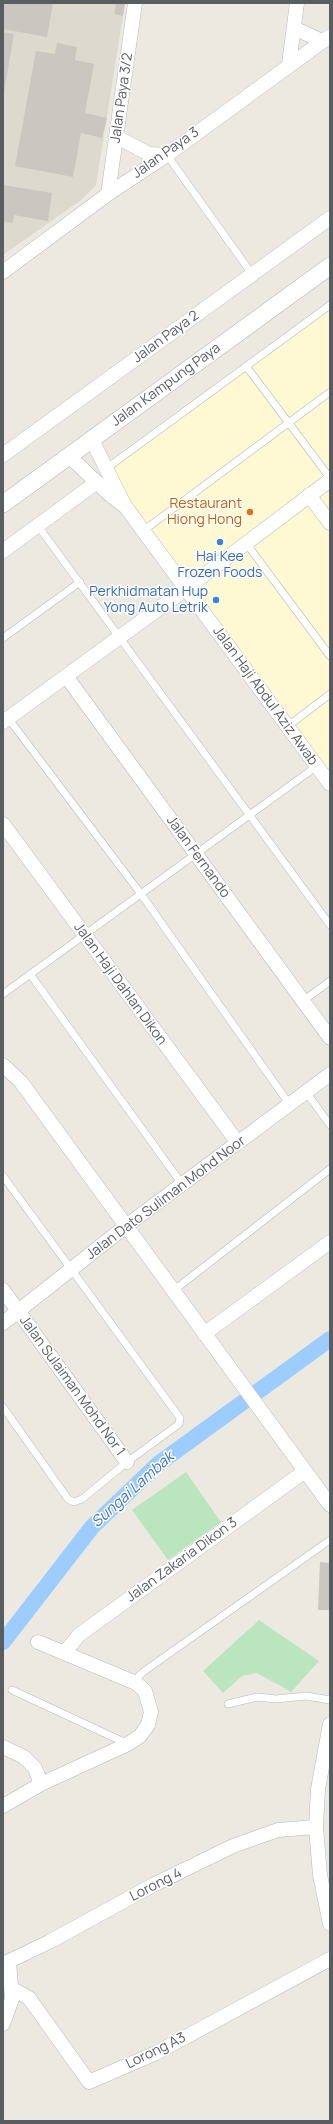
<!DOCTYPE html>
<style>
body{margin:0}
#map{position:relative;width:333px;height:2124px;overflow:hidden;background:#eceae0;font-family:Manrope,sans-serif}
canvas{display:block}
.frame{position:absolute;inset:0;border:4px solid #595c61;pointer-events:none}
</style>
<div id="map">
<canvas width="333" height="2124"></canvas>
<div class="frame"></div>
</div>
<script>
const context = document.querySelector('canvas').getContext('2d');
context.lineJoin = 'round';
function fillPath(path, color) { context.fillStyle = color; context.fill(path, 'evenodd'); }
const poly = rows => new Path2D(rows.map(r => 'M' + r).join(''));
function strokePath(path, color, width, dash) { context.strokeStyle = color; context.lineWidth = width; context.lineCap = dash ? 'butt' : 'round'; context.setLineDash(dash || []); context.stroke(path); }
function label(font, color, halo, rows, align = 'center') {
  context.font = font + ' Manrope,sans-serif'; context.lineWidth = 3; context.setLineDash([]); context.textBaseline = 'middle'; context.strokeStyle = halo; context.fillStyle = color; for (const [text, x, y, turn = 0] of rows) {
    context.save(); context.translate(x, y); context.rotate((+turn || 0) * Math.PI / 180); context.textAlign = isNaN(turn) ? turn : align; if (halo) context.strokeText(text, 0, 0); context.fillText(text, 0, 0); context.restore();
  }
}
const commercial = poly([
 [330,300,330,775,129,502,109,461]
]);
const education = poly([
 [3,3,125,3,96,185,80,201,3,255]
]);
const green = poly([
 [186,1472,221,1522,168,1560,132,1510],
 [259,1620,319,1661,291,1692,257,1673,242,1676,223,1693,203,1671]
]);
const canal = poly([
 [3,1642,92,1527,158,1464,330,1339]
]);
const building = poly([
 [3,3,53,3,47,37,3,29],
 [116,3,125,3,123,16,114,14],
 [3,32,14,34,4,92,3,92],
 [57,43,77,47,75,60,94,64,85,113,107,118,102,138,81,133,73,177,15,166,36,51,55,54],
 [3,185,52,193,48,221,14,215,13,223,3,221],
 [320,1562,330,1563,330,1610,318,1610]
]);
const service = poly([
 [167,155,252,274],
 [246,366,330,478],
 [107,468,330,305],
 [38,526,330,925],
 [143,531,330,392],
 [246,543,330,656],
 [3,638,80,582],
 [8,718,141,894,290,1105],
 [288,726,330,694],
 [30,974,182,1184],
 [3,994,317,766],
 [303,1001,330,981],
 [306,1092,330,1125],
 [3,1176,180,1418,179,1424,127,1462,82,1499,74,1502,68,1499,3,1407],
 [173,1291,330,1169],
 [133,1682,143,1672,330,1540],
 [12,1690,128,1744],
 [228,1704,257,1697,276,1699,306,1696,330,1700]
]);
const minor = poly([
 [294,28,322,41],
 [289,64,297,3],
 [117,137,149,154,167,155],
 [108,194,135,3],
 [3,272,108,194,167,155,330,36],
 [92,440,125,506,330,784],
 [3,455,330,218],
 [69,456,110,495,123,505],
 [309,495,330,523],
 [3,551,97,482],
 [66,676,330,1038],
 [3,722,187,588,330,480],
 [3,824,238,1143],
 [3,1065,21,1082,330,1505],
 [3,1290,127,1462],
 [3,1323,126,1226,330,1074],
 [204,1334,330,1242],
 [64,1653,79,1635,305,1471],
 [330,1724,318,1789,316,1827,320,1875,330,1924],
 [3,1747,24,1757,35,1768,41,1784],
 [3,1806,41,1784,128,1744,140,1736,148,1725,151,1712,145,1691,136,1683,38,1642],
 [3,1964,49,1942,153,1885,233,1846,278,1830,316,1827],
 [13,1989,29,1998,89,2082,156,2053,330,1959],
 [3,2024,12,1999,9,1961]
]);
const tertiary = poly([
 [3,504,330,266]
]);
const markers = [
 [250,512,4,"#e8710a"],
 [220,542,4,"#3f7fe0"],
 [216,600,4,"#3f7fe0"]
];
const streetNames = [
 ["Jalan Paya 3/2",122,98,-82],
 ["Jalan Paya 3",166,153,-35],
 ["Jalan Paya 2",166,337,-36],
 ["Jalan Kampung Paya",166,385,-36],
 ["Jalan Haji Abdul Aziz Awab",265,696,54],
 ["Jalan Fernando",198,857,54],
 ["Jalan Haji Dahlan Dikon",120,984,54],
 ["Jalan Dato Suliman Mohd Noor",166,1198,-37],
 ["Jalan Sulaiman Mohd Nor 1",72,1386,54],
 ["Jalan Zakaria Dikon 3",182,1560,-36],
 ["Lorong 4",156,1885,-27],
 ["Lorong A3",156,2051,-26]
];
const foodNames = [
 ["Restaurant",242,504],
 ["Hiong Hong",242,520]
];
const shopNames = [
 ["Hai Kee",220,557],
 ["Frozen Foods",220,573],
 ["Perkhidmatan Hup",208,592,"right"],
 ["Yong Auto Letrik",208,608,"right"]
];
const waterNames = [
 ["Sungai Lambak",133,1490,-42]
];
fillPath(commercial, '#fef8d3');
fillPath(education, '#dcdace');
fillPath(green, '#bbe5bf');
strokePath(canal, '#9dccff', 16);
fillPath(building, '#c9c7bf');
strokePath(service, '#b6b8bd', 8);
strokePath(minor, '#b6b8bd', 15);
strokePath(tertiary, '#b6b8bd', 18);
strokePath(service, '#fff', 7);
strokePath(minor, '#fff', 14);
strokePath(tertiary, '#fff', 17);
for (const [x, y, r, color] of markers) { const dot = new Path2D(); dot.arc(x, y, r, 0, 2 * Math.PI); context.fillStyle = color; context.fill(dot); strokePath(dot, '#fff', 1.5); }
label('14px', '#595c61', '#fff', streetNames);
label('14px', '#c56008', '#fff', foodNames, 'right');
label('14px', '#366cbe', '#fff', shopNames);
label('italic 15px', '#3f74c3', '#fff', waterNames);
</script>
